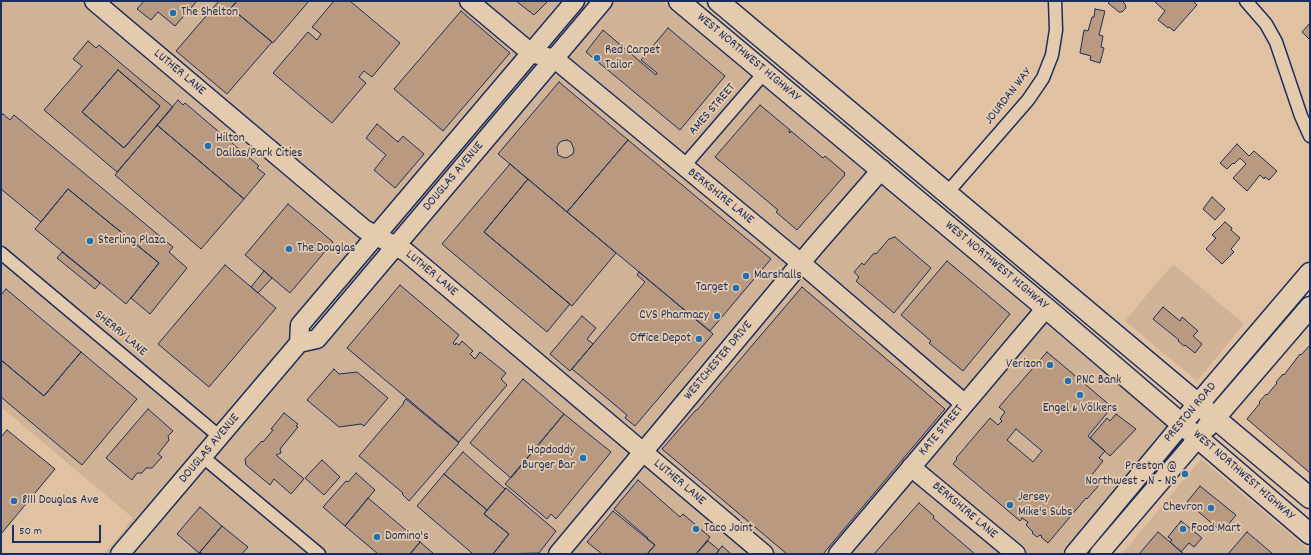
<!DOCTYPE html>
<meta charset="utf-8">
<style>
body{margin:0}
#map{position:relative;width:1311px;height:555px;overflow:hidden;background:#e0c1a1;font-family:Dekko,sans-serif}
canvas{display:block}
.frame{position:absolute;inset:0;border:2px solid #1b2f5e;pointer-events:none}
.scale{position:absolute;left:12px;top:525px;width:89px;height:18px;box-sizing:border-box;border:2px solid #1b2f5e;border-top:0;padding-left:5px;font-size:12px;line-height:14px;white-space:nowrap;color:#1b2f5e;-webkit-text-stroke:3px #e5cbad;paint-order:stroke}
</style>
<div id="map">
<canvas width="1311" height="555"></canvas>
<div class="frame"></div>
<div class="scale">50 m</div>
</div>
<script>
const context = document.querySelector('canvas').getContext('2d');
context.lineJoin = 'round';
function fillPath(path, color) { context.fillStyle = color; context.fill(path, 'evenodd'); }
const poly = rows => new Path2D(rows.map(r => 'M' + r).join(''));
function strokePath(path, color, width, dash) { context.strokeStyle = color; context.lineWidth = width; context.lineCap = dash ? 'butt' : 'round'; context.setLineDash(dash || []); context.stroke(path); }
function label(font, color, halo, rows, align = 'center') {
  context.font = font + ' Dekko,sans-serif'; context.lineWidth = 3.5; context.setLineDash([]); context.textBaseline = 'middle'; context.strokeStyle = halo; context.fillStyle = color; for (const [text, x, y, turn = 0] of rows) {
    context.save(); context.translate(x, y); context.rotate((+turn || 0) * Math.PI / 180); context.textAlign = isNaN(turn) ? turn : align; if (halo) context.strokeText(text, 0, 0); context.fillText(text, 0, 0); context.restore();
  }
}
const built = poly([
 [1,1,662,1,740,64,1172,430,1067,554,104,554,127,527,126,525,133,518,1,407],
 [1173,264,1244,324,1197,381,1125,321],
 [1201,459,1310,551,1310,554,1122,554]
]);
const building = poly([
 [144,1,197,1,175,26,158,12,151,20,137,9,144,1],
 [219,1,237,1,231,8,272,42,227,94,176,51,219,1],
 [237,1,309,1,273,43,231,8,237,1],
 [334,1,350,1,400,43,372,77,364,71,359,77,366,83,332,123,273,73,308,32,317,40,321,34,312,27,334,1],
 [516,1,548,1,534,15,516,1],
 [1110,1,1124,1,1123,2,1125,4,1126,8,1122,12,1119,12,1108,3,1110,1],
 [1154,1,1193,1,1197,5,1174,31,1169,27,1168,28,1158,20,1165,11,1154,1],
 [1095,9,1105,11,1099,35,1103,36,1101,47,1104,48,1100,63,1090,60,1091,56,1080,53,1084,30,1088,31,1092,17,1094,17,1095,9],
 [461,11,510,53,443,131,394,89,461,11],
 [1310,23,1310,40,1302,32,1310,23],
 [668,28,725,76,680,130,586,52,603,30,656,75,657,73,641,60,668,28],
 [88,41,96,48,99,45,173,107,117,172,44,110,82,66,73,59,88,41],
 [118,70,160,106,124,148,82,112,118,70],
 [118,70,160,106,124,148,82,112,118,70],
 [559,82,628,140,567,212,498,154,559,82],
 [567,140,571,142,574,150,573,154,566,158,562,157,558,155,557,147,559,143,562,141,567,140],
 [178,100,183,105,185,103,259,166,257,168,265,174,244,199,157,125,178,100],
 [760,105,790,130,789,132,790,133,791,131,823,158,825,156,845,173,844,174,845,175,797,230,776,212,778,210,715,157,760,105],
 [3,114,10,120,14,115,173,247,169,252,187,268,150,314,131,298,159,263,68,189,41,222,1,189,1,116,3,114],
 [377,124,398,142,403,136,424,154,395,188,374,170,386,155,366,138,377,124],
 [157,125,244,199,201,249,115,175,157,125],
 [628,140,771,259,710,331,567,212,628,140],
 [1237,144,1249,156,1254,151,1277,171,1269,180,1265,177,1264,179,1260,175,1247,191,1233,178,1246,164,1240,158,1234,164,1233,163,1227,169,1220,163,1237,144],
 [510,164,528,179,484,232,570,304,547,332,442,244,510,164],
 [528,179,616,253,572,306,484,232,528,179],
 [68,189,159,263,126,304,35,229,68,189],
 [1212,197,1225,209,1215,220,1203,209,1212,197],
 [288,204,333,242,290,293,245,255,288,204],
 [1225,222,1232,228,1231,230,1240,238,1231,249,1234,252,1222,264,1206,249,1216,238,1212,235,1225,222],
 [895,237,931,268,894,313,856,281,859,277,854,272,862,263,864,265,874,253,876,254,889,239,895,237],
 [62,252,100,283,95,289,57,258,62,252],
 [947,261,1010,314,963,371,929,343,931,341,901,315,947,261],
 [225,265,276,308,209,387,158,344,225,265],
 [264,271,272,278,258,293,251,287,264,271],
 [639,272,713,334,635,426,625,418,627,415,572,369,645,282,637,275,639,272],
 [400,285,459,335,453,343,455,345,456,343,459,345,462,341,473,351,470,354,475,359,480,352,506,373,501,379,507,385,459,442,347,348,400,285],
 [802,287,945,409,823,554,787,554,662,449,695,411,698,409,802,287],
 [6,289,81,352,44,396,1,360,1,295,6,289],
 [1163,307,1180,321,1182,317,1198,331,1193,336,1202,344,1195,353,1185,345,1184,346,1178,341,1179,340,1153,319,1163,307],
 [582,316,596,328,587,339,593,344,570,371,550,354,582,316],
 [1310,345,1310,473,1247,419,1260,403,1259,402,1266,394,1267,395,1277,383,1276,382,1283,374,1284,375,1300,354,1301,355,1310,345],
 [81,352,137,399,82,465,1,397,1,360,44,396,81,352],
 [1047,352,1112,407,1088,436,1105,451,1099,458,1103,461,1091,476,1100,484,1087,499,1086,498,1048,543,1041,537,1042,536,1040,535,1037,537,1032,533,1033,532,1026,525,1028,522,1022,518,1020,521,953,464,957,459,956,458,990,418,998,425,1002,421,1000,419,1005,412,999,407,1047,352],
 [1016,429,1042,451,1033,462,1007,440,1016,429],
 [334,369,339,374,357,372,388,398,364,426,361,424,339,427,307,400,334,369],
 [523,379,564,414,511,478,470,443,523,379],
 [406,399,459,443,409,501,402,494,403,493,359,456,404,403,403,403,406,399],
 [148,409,173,431,168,436,169,440,158,454,162,457,152,468,146,468,142,473,137,473,132,480,106,458,148,409],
 [284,413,298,424,296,426,298,427,280,449,281,453,276,455,304,479,291,494,274,479,270,485,246,465,245,459,262,441,263,442,273,430,271,429,284,413],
 [564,414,611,452,556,519,551,514,547,519,505,484,564,414],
 [1116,414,1136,429,1110,456,1090,438,1107,418,1110,421,1116,414],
 [7,430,55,469,1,534,1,437,7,430],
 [463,452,505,489,487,510,444,474,463,452],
 [322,460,340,477,324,495,305,478,322,460],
 [356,473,375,490,345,526,323,507,346,481,348,482,356,473],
 [444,474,487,510,484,514,509,534,493,554,473,554,417,506,444,474],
 [638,480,680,517,683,514,710,537,696,554,647,554,655,545,647,539,648,538,614,509,638,480],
 [1200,486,1236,515,1222,532,1187,502,1200,486],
 [506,488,556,531,539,553,493,554,509,534,484,514,506,488],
 [368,498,420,542,410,554,378,554,345,526,368,498],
 [919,503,934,516,933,518,975,554,874,554,919,503],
 [200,507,222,526,199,553,177,534,200,507],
 [613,511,655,545,647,554,602,554,587,542,613,511],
 [1181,521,1202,538,1194,547,1189,543,1181,552,1170,542,1172,540,1168,537,1181,521],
 [222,526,248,547,242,554,203,554,200,552,222,526],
 [1158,532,1170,542,1184,554,1139,554,1158,532],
 [1247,532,1273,554,1228,554,1247,532],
 [708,541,719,550,716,554,696,554,708,541],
 [420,542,434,554,410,554,420,542],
 [722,546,731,554,716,554,722,546]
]);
const street = poly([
 [1246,1,1266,24,1276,42,1301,116,1310,136],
 [683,167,765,72],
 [947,193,1028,100,1043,78,1052,55,1056,30,1055,1],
 [1,253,220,437],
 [203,457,319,554]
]);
const secondary = poly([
 [94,1,364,229,406,252,764,554],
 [469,1,531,53,555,59,801,263,965,404],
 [299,343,300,325,575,1],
 [911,467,1016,554],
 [120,554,299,343,317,339,603,1],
 [558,554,815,246,882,169],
 [838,554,1046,308],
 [1074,554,1182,424],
 [1099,554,1198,438]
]);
const primary = poly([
 [679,1,1052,313,1310,534],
 [718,1,1310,498],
 [1189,415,1310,273],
 [1207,427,1310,307]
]);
const markers = [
 [173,13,4,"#1f6fb2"],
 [597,58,4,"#1f6fb2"],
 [208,146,4,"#1f6fb2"],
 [90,241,4,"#1f6fb2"],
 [289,249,4,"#1f6fb2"],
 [746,276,4,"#1f6fb2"],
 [736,288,4,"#1f6fb2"],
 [717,316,4,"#1f6fb2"],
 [699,339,4,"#1f6fb2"],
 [1050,365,4,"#1f6fb2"],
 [1068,381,4,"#1f6fb2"],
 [1080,395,4,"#1f6fb2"],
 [583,458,4,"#1f6fb2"],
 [1185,474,4,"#1f6fb2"],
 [14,501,4,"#1f6fb2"],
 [1010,505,4,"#1f6fb2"],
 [1211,508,4,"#1f6fb2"],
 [696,529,4,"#1f6fb2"],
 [1183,529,4,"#1f6fb2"],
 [377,537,4,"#1f6fb2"]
];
const poiNames = [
 ["The Shelton",181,13],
 ["Red Carpet",605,51],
 ["Tailor",605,66],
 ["Hilton",216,139],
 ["Dallas/Park Cities",216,154],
 ["Sterling Plaza",98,241],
 ["The Douglas",297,249],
 ["Marshalls",754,276],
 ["Target",728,288,"right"],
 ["CVS Pharmacy",709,316,"right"],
 ["Office Depot",691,339,"right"],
 ["Verizon",1042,365,"right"],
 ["PNC Bank",1076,381],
 ["Engel & Völkers",1080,409,"center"],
 ["Hopdoddy",575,451,"right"],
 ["Burger Bar",575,466,"right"],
 ["Preston @",1177,467,"right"],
 ["Northwest - N - NS",1177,482,"right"],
 ["Jersey",1018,498],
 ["Mike's Subs",1018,513],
 ["8111 Douglas Ave",22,501],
 ["Chevron",1203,508,"right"],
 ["Taco Joint",704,529],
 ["Food Mart",1191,529],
 ["Domino's",385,537]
];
const streetNames = [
 ["WEST NORTHWEST HIGHWAY",748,58,40],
 ["LUTHER LANE",179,73,40],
 ["JOURDAN WAY",1009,97,-52],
 ["AMES STREET",713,110,-49],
 ["DOUGLAS AVENUE",454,177,-50],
 ["BERKSHIRE LANE",720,197,39],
 ["WEST NORTHWEST HIGHWAY",996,266,40],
 ["LUTHER LANE",431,274,40],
 ["SHERRY LANE",120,334,40],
 ["WESTCHESTER DRIVE",719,361,-50],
 ["PRESTON ROAD",1191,413,-50],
 ["KATE STREET",942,431,-50],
 ["DOUGLAS AVENUE",210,449,-50],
 ["WEST NORTHWEST HIGHWAY",1243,476,41],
 ["LUTHER LANE",679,483,40],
 ["BERKSHIRE LANE",964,511,40]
];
fillPath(built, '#d0b296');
fillPath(building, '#b9997f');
strokePath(building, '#1b2f5e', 1);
strokePath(street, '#1b2f5e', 15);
strokePath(secondary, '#1b2f5e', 21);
strokePath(primary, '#1b2f5e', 23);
strokePath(street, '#e5cbad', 12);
strokePath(secondary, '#e5cbad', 18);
strokePath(primary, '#e5cbad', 20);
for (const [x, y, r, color] of markers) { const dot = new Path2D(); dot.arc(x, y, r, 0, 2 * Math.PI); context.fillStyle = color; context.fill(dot); strokePath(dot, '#e5cbad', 1.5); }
label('13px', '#1b2f5e', '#e5cbad', poiNames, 'left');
label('13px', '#1b2f5e', '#e5cbad', streetNames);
</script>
